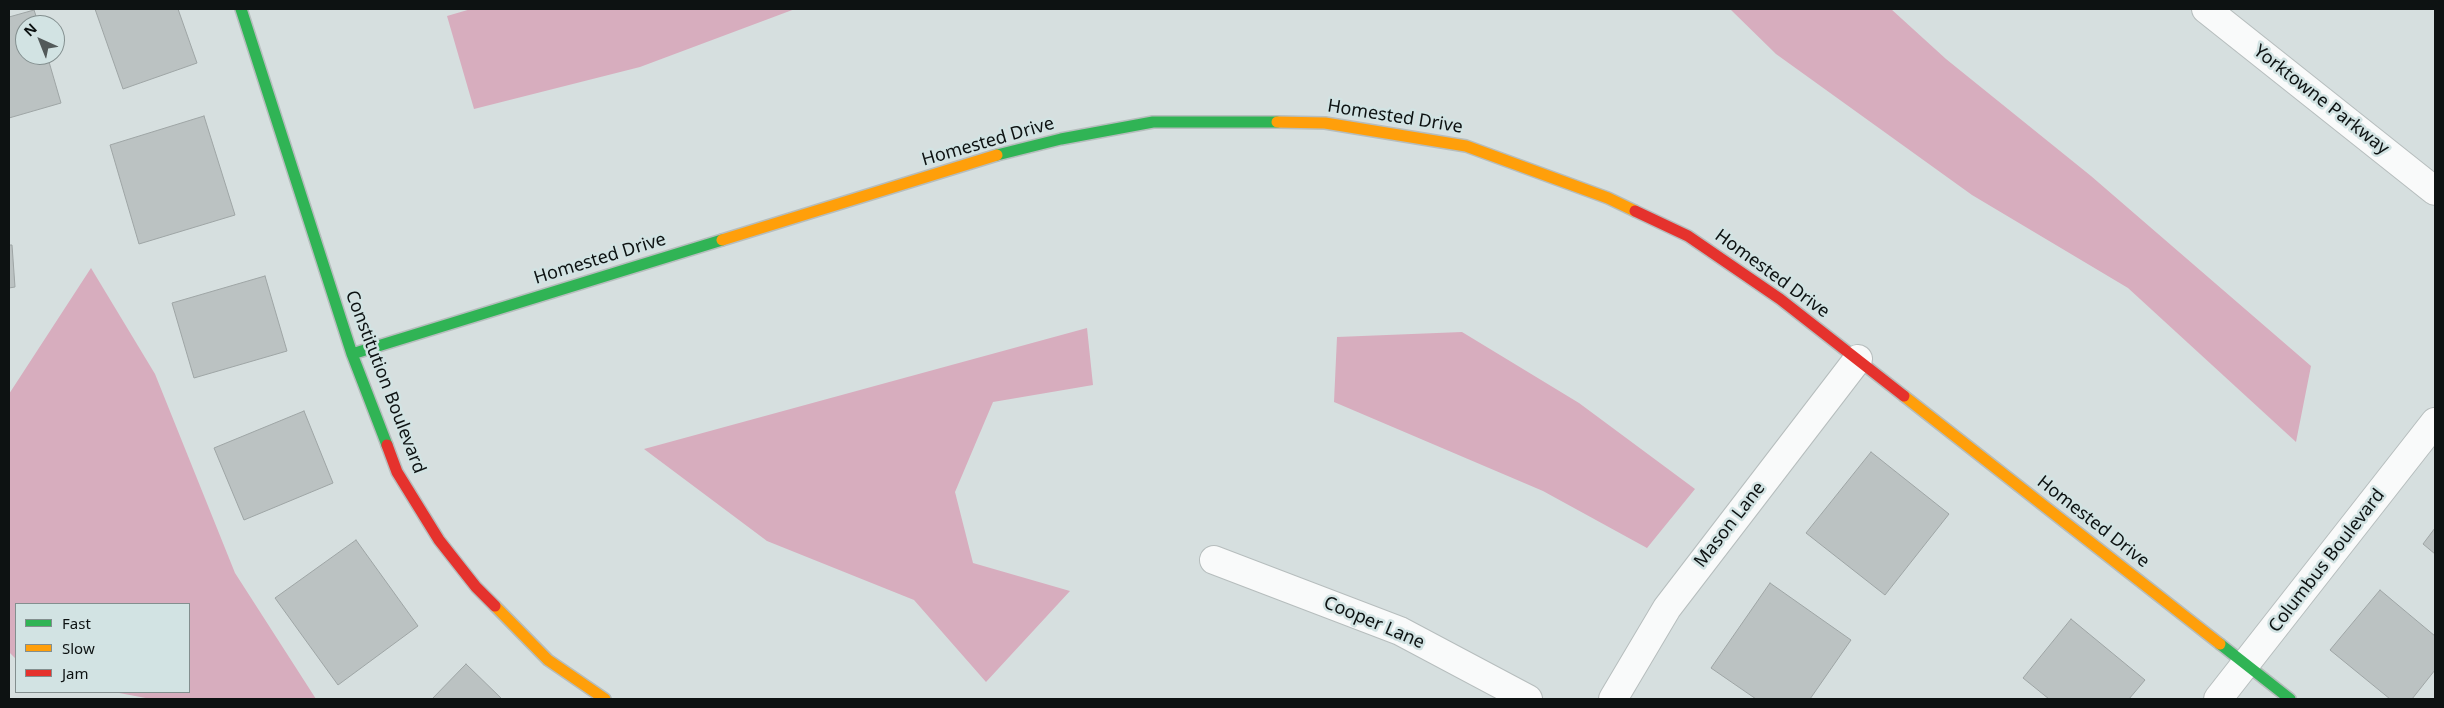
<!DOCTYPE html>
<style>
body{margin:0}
#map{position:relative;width:2444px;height:708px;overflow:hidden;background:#d6dfdf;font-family:"Noto Sans",sans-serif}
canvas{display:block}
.frame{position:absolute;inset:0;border:10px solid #0d1212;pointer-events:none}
.legend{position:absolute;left:15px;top:603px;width:175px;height:90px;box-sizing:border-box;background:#d2e3e3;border:1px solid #838f8f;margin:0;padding:6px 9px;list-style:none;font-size:15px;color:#0d1212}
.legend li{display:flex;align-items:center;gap:10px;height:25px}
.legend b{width:25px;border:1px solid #838f8f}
.north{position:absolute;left:15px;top:15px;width:50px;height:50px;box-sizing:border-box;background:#d2e3e3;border:1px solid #838f8f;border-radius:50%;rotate:316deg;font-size:14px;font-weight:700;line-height:20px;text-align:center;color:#0d1212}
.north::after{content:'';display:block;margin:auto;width:18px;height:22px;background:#535a5a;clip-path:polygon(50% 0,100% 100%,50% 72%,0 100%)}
</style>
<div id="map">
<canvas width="2444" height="708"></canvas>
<div class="frame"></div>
<ul class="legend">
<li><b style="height:6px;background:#30b455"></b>Fast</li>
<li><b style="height:6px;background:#ff9f0a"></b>Slow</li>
<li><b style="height:6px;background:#e5322d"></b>Jam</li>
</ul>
<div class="north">N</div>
</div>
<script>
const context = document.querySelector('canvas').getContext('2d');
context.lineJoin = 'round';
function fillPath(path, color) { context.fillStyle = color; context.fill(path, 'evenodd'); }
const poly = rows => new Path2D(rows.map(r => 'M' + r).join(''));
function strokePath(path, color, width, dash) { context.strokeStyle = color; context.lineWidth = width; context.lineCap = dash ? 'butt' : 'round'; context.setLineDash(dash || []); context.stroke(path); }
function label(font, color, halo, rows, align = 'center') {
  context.font = font + ' "Noto Sans",sans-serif'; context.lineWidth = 5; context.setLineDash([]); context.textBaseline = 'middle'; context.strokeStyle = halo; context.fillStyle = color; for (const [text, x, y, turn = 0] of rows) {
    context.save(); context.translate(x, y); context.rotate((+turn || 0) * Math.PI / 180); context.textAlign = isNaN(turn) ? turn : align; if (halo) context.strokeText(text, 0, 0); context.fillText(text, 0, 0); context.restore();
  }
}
const forest = poly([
 [471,9,795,9,640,67,474,109,447,16],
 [1730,9,1891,9,1946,59,2091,176,2311,366,2296,442,2128,288,1972,195,1776,54],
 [91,268,155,374,235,573,316,699,151,699,114,692,189,692,189,604,16,604,16,659,9,652,9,394],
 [1087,328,1093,385,993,402,955,492,973,563,1070,591,986,682,914,600,767,541,644,449],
 [1462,332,1579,403,1695,489,1647,548,1543,491,1334,402,1337,337]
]);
const building = poly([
 [95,9,178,9,197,63,123,89,95,9],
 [34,10,39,25,25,25,25,55,47,55,61,103,9,118,9,17,34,10],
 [204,116,235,215,139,244,110,145,204,116],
 [9,245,12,245,15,287,9,288,9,245],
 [265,276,287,351,194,378,172,303,265,276],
 [304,411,333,483,244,520,214,448,304,411],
 [1871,452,1949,514,1885,595,1806,533,1871,452],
 [2435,528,2435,554,2423,544,2435,528],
 [356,540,418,626,338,685,275,598,356,540],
 [1770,583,1851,640,1810,699,1756,699,1711,668,1770,583],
 [2380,590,2435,636,2435,670,2412,699,2390,699,2330,650,2380,590],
 [2071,619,2145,680,2129,699,2049,699,2023,678,2071,619],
 [466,664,502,699,432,699,466,664]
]);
const street = poly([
 [2206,9,2435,191],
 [1214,560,1400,631,1528,699],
 [1613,699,1667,608,1858,359],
 [2218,699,2435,422]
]);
const fast = poly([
 [241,9,352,354,387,445],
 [997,155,1061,139,1153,122,1277,122],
 [352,354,722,240],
 [2220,644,2290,699]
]);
const slow = poly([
 [1277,122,1325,123,1466,146,1608,198,1635,211],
 [722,240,997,155],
 [1904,396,2220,644],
 [495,606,548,660,605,699]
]);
const jam = poly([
 [1635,211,1688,236,1780,299,1904,396],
 [387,445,397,472,439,540,476,587,495,606]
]);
const streetNames = [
 ["Yorktowne Parkway",2321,100,38],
 ["Homested Drive",1395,117,9],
 ["Homested Drive",988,142,-16],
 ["Homested Drive",600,259,-17],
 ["Homested Drive",1772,274,36],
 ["Constitution Boulevard",385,382,69],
 ["Homested Drive",2093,522,38],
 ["Mason Lane",1730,525,-52],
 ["Columbus Boulevard",2327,561,-52],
 ["Cooper Lane",1374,623,23]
];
fillPath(forest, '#d7adbe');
fillPath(building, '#bbc2c2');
strokePath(building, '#9ea5a5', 1);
strokePath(street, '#b6bdbd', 30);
strokePath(fast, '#b6bdbd', 14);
strokePath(slow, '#b6bdbd', 14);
strokePath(jam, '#b6bdbd', 14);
strokePath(street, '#f9fafa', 28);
strokePath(fast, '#30b455', 11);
strokePath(slow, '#ff9f0a', 11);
strokePath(jam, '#e5322d', 11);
label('18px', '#0d1212', '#d2e3e3', streetNames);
</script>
